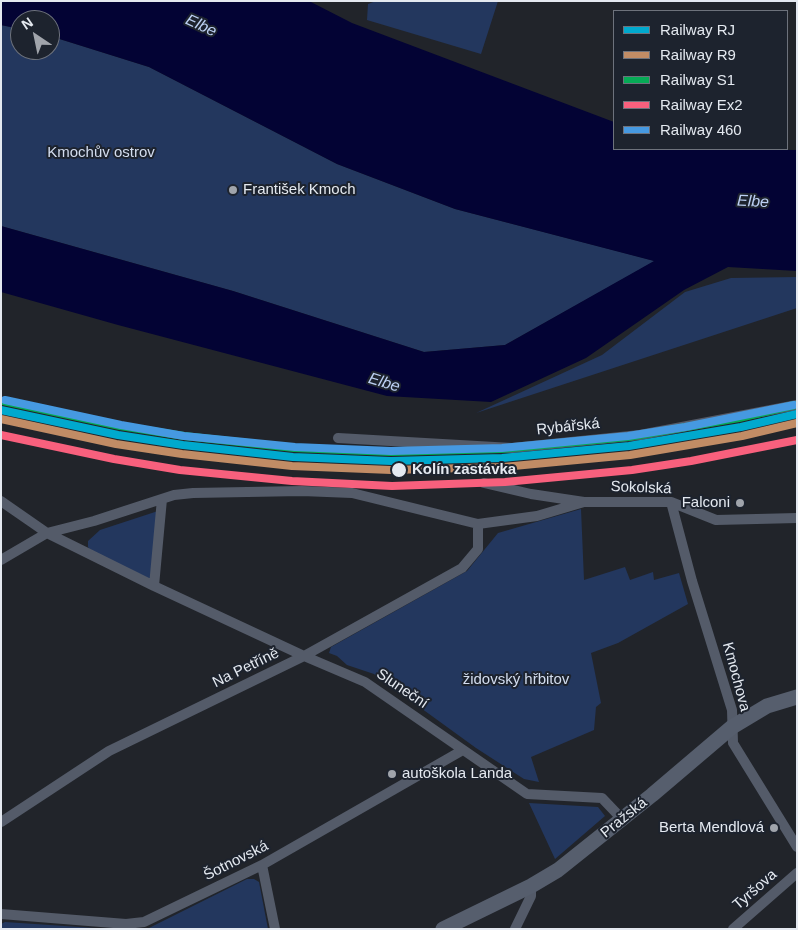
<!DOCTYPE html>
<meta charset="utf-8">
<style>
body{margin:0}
#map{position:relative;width:798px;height:930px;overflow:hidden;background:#21242a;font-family:Helvetica,sans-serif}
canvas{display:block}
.frame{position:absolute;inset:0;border:2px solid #e4e9f0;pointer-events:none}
.legend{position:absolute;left:613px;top:10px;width:175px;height:140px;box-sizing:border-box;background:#1d232e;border:1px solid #6d727c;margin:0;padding:6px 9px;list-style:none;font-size:15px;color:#e4e9f0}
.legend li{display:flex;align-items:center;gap:10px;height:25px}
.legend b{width:25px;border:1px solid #6d727c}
.north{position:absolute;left:10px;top:10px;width:50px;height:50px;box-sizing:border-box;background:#1d232e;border:1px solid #6d727c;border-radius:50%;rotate:326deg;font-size:14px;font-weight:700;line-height:20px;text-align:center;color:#e4e9f0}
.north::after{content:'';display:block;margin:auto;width:18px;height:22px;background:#a0a4ab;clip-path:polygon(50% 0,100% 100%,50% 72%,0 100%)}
</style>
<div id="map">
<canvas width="798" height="930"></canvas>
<div class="frame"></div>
<ul class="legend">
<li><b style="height:6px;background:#00a9ce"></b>Railway RJ</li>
<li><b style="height:6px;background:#c18c65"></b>Railway R9</li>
<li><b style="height:6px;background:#06aa56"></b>Railway S1</li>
<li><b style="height:6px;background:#f8607d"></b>Railway Ex2</li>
<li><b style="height:6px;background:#4699e1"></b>Railway 460</li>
</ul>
<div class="north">N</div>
</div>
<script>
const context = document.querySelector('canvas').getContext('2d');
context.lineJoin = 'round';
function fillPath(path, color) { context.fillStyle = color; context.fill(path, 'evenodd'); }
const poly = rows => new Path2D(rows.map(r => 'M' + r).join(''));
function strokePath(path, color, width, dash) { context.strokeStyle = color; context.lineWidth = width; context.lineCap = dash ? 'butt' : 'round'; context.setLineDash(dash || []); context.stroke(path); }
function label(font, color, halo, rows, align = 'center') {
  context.font = font + ' Helvetica,sans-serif'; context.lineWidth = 4; context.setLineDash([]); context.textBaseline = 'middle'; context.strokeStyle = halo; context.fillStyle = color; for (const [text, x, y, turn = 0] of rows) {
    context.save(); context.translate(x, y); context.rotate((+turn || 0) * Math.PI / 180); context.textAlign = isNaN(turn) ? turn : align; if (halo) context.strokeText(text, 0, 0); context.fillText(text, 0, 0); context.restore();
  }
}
const green = poly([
 [376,1,498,1,481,54,367,20,368,4],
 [1,25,20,29,20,50,50,50,50,36,149,67,337,164,455,209,655,261,505,345,424,352,233,291,1,226],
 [797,277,797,308,476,413,602,355,685,292,731,278],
 [581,509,584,580,625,567,630,580,653,572,654,580,679,573,688,604,618,643,591,653,601,703,596,707,594,730,531,757,539,782,524,779,476,748,374,674,347,665,337,656,329,653,331,647,467,571,498,533],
 [158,511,151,580,90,550,88,547,88,541,100,530],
 [529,803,598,807,605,816,555,859],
 [247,879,254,879,259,882,268,929,147,929],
 [5,922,109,929,1,929,1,924]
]);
const water = poly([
 [1,1,309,1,352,23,614,122,614,149,797,150,797,271,728,267,684,290,586,358,491,402,387,396,118,325,1,292,1,226,233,291,424,352,505,345,654,261,455,209,337,164,149,67,50,36,50,20,20,20,20,29,1,25]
]);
const street = poly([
 [338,438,512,448,640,435,797,405],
 [484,483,531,494,584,502,671,502,716,520,797,518],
 [1,501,47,533,154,586,304,656,365,682,527,794,602,798,622,819],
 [671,502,692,581,732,710,733,743,797,847],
 [1,560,47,533,94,521,174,495,193,493,302,491,352,493,478,524,537,516,584,502],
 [154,586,162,499],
 [1,822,109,751,304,656,462,568,478,549,478,524],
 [262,865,275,929],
 [1,914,126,924,144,922,262,865,463,750],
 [515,929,531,896,531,886],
 [733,929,797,873]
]);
const secondary = poly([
 [443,929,531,886,558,870,652,795,732,727,767,706,797,697]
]);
const rail1 = poly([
 [1,410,118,435,183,445,293,457,391,461,502,458,629,446,741,427,797,414]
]);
const rail2 = poly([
 [1,419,116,444,182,454,292,466,391,470,503,467,630,455,742,436,797,423]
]);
const rail3 = poly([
 [3,401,120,426,184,436,294,448,391,452,501,449,628,437,739,418,795,405]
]);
const rail4 = poly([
 [1,435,114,459,180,470,292,481,392,486,505,482,632,470,691,461,797,440]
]);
const rail5 = poly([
 [5,400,121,425,184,436,295,447,391,451,502,448,628,436,685,427,794,405]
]);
const markers = [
 [233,190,5,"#a0a4ab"],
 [399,470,8,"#e4e9f0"],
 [740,503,5,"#a0a4ab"],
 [392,774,5,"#a0a4ab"],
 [774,828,5,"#a0a4ab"]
];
const parkNames = [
 ["Kmochův ostrov",101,153],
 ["židovský hřbitov",516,680]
];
const poiNames = [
 ["František Kmoch",243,190],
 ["Falconi",730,503,"right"],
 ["autoškola Landa",402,774],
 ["Berta Mendlová",764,828,"right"]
];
const streetNames = [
 ["Rybářská",568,427,-6],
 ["Sokolská",641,488,2],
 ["Na Petříně",246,668,-26],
 ["Kmochova",736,677,75],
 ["Sluneční",402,689,34],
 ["Pražská",624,818,-39],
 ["Šotnovská",236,861,-27],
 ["Tyršova",755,890,-41]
];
const stopNames = [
 ["Kolín zastávka",412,470]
];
const waterNames = [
 ["Elbe",201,26,25],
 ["Elbe",753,202,3],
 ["Elbe",384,383,17]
];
fillPath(green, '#23375e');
fillPath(water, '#030334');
strokePath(street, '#545b69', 10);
strokePath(secondary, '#565e6d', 15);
strokePath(rail1, '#00a9ce', 8);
strokePath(rail2, '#c18c65', 8);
strokePath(rail3, '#06aa56', 8);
strokePath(rail4, '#f8607d', 8);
strokePath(rail5, '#4699e1', 8);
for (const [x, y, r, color] of markers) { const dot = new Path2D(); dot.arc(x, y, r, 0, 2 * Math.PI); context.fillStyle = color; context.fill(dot); strokePath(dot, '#1d232e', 2); }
label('15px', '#d3ddef', '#1d232e', parkNames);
label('15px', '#e4e9f0', '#1d232e', poiNames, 'left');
label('15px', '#e4e9f0', '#1d232e', streetNames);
label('bold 15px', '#e4e9f0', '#1d232e', stopNames, 'left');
label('italic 16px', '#bcd0f3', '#1d232e', waterNames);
</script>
